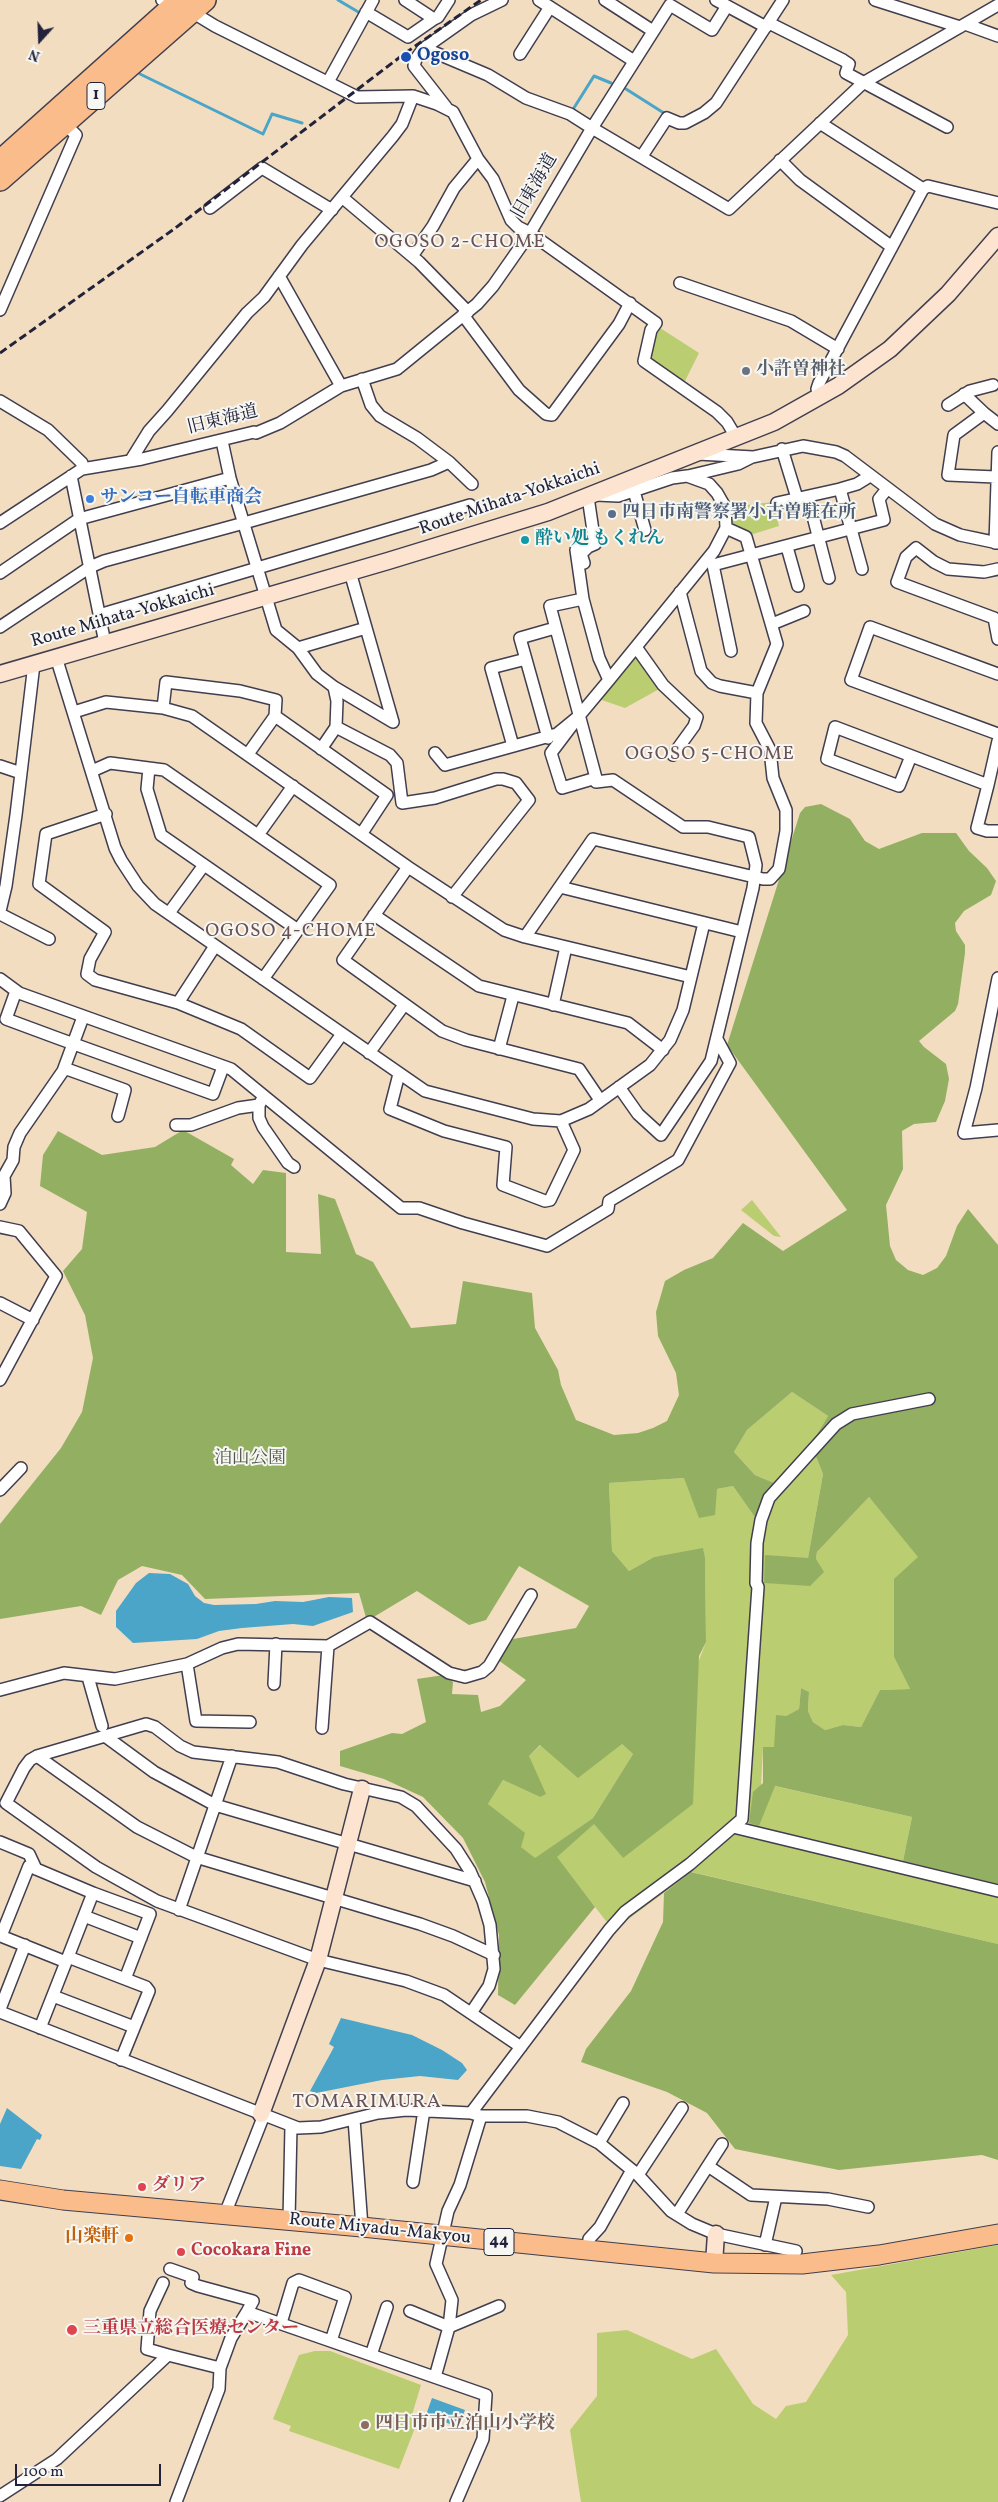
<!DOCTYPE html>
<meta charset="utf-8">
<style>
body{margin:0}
#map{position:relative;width:998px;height:2502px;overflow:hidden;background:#f2ddc0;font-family:Vollkorn,serif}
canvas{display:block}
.north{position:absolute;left:15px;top:15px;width:50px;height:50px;-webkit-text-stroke:4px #f6f6f2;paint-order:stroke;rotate:200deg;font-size:14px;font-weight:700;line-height:20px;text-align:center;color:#22223b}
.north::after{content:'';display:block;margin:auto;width:18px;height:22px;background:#22223b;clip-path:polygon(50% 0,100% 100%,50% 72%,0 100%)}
.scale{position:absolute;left:15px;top:2464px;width:146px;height:22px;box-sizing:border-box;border:2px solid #22223b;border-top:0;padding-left:6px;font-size:15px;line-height:18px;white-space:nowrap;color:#22223b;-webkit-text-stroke:4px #f6f6f2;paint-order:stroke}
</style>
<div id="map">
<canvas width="998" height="2502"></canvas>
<div class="north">N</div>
<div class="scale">100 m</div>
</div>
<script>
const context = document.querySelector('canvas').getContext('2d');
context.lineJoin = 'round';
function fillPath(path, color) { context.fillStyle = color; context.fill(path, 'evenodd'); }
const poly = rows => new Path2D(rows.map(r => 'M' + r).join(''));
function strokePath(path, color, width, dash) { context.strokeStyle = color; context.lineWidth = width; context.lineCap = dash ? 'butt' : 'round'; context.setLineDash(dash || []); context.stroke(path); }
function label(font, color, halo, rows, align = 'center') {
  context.font = font + ' Vollkorn,"Noto Serif JP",serif'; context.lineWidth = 4; context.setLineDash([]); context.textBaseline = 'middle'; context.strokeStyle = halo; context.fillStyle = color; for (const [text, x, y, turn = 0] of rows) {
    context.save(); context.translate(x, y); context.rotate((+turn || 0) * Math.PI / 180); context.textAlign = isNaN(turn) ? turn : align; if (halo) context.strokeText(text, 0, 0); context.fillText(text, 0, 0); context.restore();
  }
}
const green = poly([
 [657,326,699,353,683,385,648,360],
 [773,502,779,526,750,535,730,524,729,507],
 [637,652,661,688,625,708,596,698],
 [752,1200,781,1237,774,1236,741,1210],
 [792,1392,828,1416,811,1444,823,1474,808,1558,764,1583,816,1559,817,1552,869,1497,919,1557,894,1657,910,1689,880,1690,861,1727,843,1725,825,1730,813,1722,808,1711,809,1692,801,1688,799,1709,786,1716,774,1747,763,1748,759,1825,774,1786,912,1817,903,1861,998,1884,998,1944,692,1872,619,1926,606,1921,556,1857,594,1823,623,1858,706,1642,705,1557,703,1549,654,1557,629,1571,612,1551,609,1483,684,1478,717,1489,733,1486,754,1516,774,1483,755,1475,734,1452,747,1430],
 [622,1744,633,1754,593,1818,534,1859,521,1847,488,1804,503,1780,540,1797,529,1756,541,1745],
 [998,2245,998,2502,581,2502,570,2430,597,2396,597,2333,627,2330,692,2359,716,2349,753,2404,776,2419,786,2406,806,2402,848,2335,846,2292,831,2275],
 [315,2351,330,2351,421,2385,411,2418,418,2420,399,2469,289,2431,291,2426,273,2419,299,2355]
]);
const forest = poly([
 [821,804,850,819,865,841,879,849,922,833,956,833,969,851,987,868,996,881,991,895,964,911,955,923,956,931,965,945,965,953,958,1004,955,1011,919,1041,924,1047,946,1064,949,1079,945,1101,936,1122,914,1124,902,1131,903,1169,886,1205,890,1246,896,1260,908,1270,923,1275,937,1268,946,1256,957,1226,968,1209,998,1245,998,1884,903,1861,912,1817,775,1786,759,1826,749,1823,753,1792,763,1783,763,1747,774,1747,776,1715,786,1716,799,1709,801,1688,809,1692,808,1711,813,1722,825,1730,843,1725,861,1727,880,1690,910,1689,894,1657,894,1579,918,1557,869,1497,817,1552,816,1559,824,1572,810,1586,764,1583,765,1555,808,1558,823,1474,811,1444,828,1416,792,1392,747,1430,734,1452,755,1475,774,1483,762,1516,754,1516,733,1486,717,1489,715,1515,699,1518,684,1478,609,1483,612,1551,629,1571,654,1557,703,1548,705,1557,706,1642,699,1656,693,1804,623,1858,594,1824,557,1857,595,1907,515,2005,498,1995,499,1935,485,1882,463,1838,423,1797,384,1779,340,1766,340,1751,392,1733,402,1734,426,1722,417,1679,444,1675,453,1682,452,1694,478,1695,481,1712,500,1706,526,1680,498,1660,513,1639,576,1628,589,1606,519,1566,486,1620,469,1625,417,1591,367,1621,359,1593,205,1599,182,1575,142,1566,118,1580,101,1615,81,1606,0,1619,0,1524,61,1448,82,1412,93,1358,85,1315,63,1271,82,1249,87,1212,40,1186,43,1155,58,1131,102,1155,155,1147,183,1130,234,1159,231,1165,253,1184,263,1170,286,1173,286,1252,321,1254,318,1194,335,1199,356,1254,373,1262,411,1328,456,1324,463,1281,532,1293,535,1328,558,1370,561,1385,576,1420,614,1435,638,1433,653,1428,667,1421,679,1395,676,1373,658,1336,656,1312,665,1281,684,1270,713,1258,743,1223,783,1251,847,1210,727,1045,800,813,805,807],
 [622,1744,633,1754,593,1818,535,1858,521,1847,525,1833,488,1804,503,1780,540,1797,546,1794,529,1756,540,1745,578,1778],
 [691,1872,998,1944,998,2160,982,2155,839,2170,735,2149,707,2113,667,2092,581,2062,586,2049,631,1991,663,1922,664,1893]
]);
const water = poly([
 [149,1573,170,1574,188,1584,195,1596,204,1603,214,1605,256,1604,275,1601,303,1602,329,1597,352,1598,353,1612,313,1626,293,1624,242,1628,219,1631,197,1639,133,1643,116,1627,116,1611,136,1583],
 [341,2018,412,2035,442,2050,462,2063,467,2070,458,2080,420,2076,382,2080,316,2093,310,2091,334,2047,329,2044],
 [7,2108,42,2135,40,2140,37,2139,21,2169,0,2166,0,2124],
 [432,2398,465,2410,458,2427,426,2415]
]);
const stream = poly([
 [338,0,360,13],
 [140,74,263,134,272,114,302,123],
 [626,89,667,115],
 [572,111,594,76,611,83]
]);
const street = poly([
 [162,0,192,12,215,26,357,97,413,96,437,104,453,112,478,159,493,179,511,220,518,227,530,233,656,323,651,330,644,361,717,412,727,422,736,437],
 [405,0,434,19,438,17,449,0],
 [539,0,634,61],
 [605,0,653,31],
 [716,0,766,27],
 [875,0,960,27],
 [366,12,408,37,434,19],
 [769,23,843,60,849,64,846,73,947,127],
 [965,24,998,36],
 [424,48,488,75,526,98,570,114,592,128,670,5,712,30,727,6],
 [520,54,550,7],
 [328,82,373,0],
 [446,107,414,66,416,59,423,49,471,15,502,0],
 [820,123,923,189],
 [642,156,667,118,679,123,685,123,704,113,716,103,783,0],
 [780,160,800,180,892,247],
 [343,198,419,262,468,312],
 [210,208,262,168,332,210],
 [412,256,433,226,454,188,478,159],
 [279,276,341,386],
 [680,283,791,321,838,349],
 [0,310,76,135,65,124],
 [463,315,519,390,546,414,552,415,619,324,630,303],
 [362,379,371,405,380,416,417,438,449,462],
 [964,394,984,413],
 [821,396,817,389,819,383,923,189,928,186,998,203],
 [0,401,48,430,82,463,82,469],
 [948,405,970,391,993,385],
 [222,441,230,478,276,630,298,648,317,674,334,687,393,722],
 [782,449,797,498],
 [698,454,753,457,803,446,836,452,845,456,935,524,960,535,998,543],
 [131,460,149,431,167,411,247,313,264,297,302,245,393,136,402,124,413,96],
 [71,476,105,643],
 [688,476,738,464,752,457],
 [996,477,948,475,954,435,984,413,998,424],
 [840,489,862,569],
 [634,491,645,530],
 [808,497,829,578],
 [777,503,840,489,857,484,870,476],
 [0,523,82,469,142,459,254,432,256,433,280,423,341,386,397,369,477,304,493,286,530,233,592,128,729,209,863,83,998,5],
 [995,543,998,452],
 [787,547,798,586],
 [576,550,583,599,599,658,609,680],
 [584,563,581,554,588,547,595,544,588,497],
 [998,569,984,572,948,569,934,562,916,548,906,557,897,582,994,618,998,639],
 [350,572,393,722],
 [0,573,79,519,230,478],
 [680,592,701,671,712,683,720,686,757,693],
 [583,599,550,606,596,778],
 [99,615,470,505],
 [772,624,804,611],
 [0,627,90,567,104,561,244,523,431,470,449,462,472,484],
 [636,647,663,685,697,717,694,726,673,755],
 [298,648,366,628],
 [731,651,713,565,884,520,879,499,887,489],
 [56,657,115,848,121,860,138,886,155,904,425,1091,533,1119,561,1121,589,1109,650,1065,670,1040,683,1010,704,923],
 [998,674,870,627,851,680,998,734],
 [334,687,337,701,336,727],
 [163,708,166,682,240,691,276,700,275,716,248,754],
 [74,712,106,702,163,708,192,716,408,867,504,930,525,937,691,977],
 [275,716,387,795,362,833],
 [579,716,551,753,562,788,596,778,596,782,613,780,683,827,708,827,749,837,756,865,753,888,711,1061,661,1135,638,1114,619,1087],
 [548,738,520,638,555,628],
 [513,746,491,668,526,659],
 [321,749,336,727,390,755,397,763,402,803,435,798,496,779,503,779,516,783,529,800,452,897],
 [435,753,445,765,557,734,579,716,609,680,714,551,726,528,725,507,717,493,709,484,687,476,672,478,618,496,597,495],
 [911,756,899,786,827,759,835,727,988,785,998,741],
 [0,766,21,773],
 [149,768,147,789,161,835,298,930],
 [92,771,110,763,164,770,330,885,263,979],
 [988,785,977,828,987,831,998,831],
 [106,814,46,834,39,884,105,932,90,959,87,974,95,980,178,1003,241,1029,310,1078,342,1034],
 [258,835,293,786],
 [408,867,343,960,442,1031,466,1040,579,1069,600,1100],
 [560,887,742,932],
 [0,911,6,886,16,815,34,664],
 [169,913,204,865],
 [0,914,49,939],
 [374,915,479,986,628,1023,663,1050],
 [525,937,593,839,763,879,770,879,779,869,786,831,786,810,773,778,770,750,756,723,757,693,777,644,746,537,726,528],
 [998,978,976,1088,964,1133,998,1130],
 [0,979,19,993,231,1069,401,1208,419,1208,463,1223,547,1246,608,1209,609,1201,678,1160,730,1063,717,1039],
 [16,991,6,1019,60,1039,213,1094,223,1067],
 [178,1003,215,946],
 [553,1005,566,947],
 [499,1049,513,996],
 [369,1053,404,1005],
 [64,1068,125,1090,118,1116],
 [399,1074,390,1109,444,1131,506,1147,503,1185,545,1201,550,1200,574,1150,561,1121],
 [259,1105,259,1118,263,1127,288,1163,294,1167],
 [176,1125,191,1125,238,1108,259,1105,264,1096],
 [0,1204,5,1193,4,1176,13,1160,14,1147,20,1133,63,1071,83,1017],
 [0,1227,19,1231,56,1276,0,1380],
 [0,1303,33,1320],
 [0,1490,21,1468],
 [187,1664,196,1721,250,1722],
 [88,1677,102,1726],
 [274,1684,276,1644],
 [0,1690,64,1673,115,1679,187,1664,222,1648,238,1644,328,1646,370,1622,449,1673,465,1677,482,1672,489,1666,531,1595],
 [322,1728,328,1646],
 [105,1736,154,1772,215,1805,475,1881],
 [37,1756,137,1827,196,1857,420,1924,453,1936,494,1955],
 [733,1827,998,1891],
 [0,1842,29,1854,36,1869],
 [93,1893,150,1914,125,1979],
 [179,1910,232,1756],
 [84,1916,141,1938],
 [68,1957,66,1962,1,1936,29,1866,93,1893,68,1957,146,1987,149,1991,121,2060],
 [53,1996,134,2027],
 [0,2009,25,1945],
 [0,2012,298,2128,321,2127,378,2113,406,2110,471,2113,481,2116,527,2116,558,2122,599,2143,638,2175,671,2211,692,2224,716,2234,796,2251],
 [471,2013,489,1986,494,1969,490,1925,483,1901,470,1871,456,1849,416,1806,401,1797,344,1784,278,1762,193,1752,180,1746,155,1727,146,1724,37,1756,30,1760,24,1768,6,1803,96,1867,157,1901,318,1960,406,1981,444,1995,521,2047],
 [40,2028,66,1962],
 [471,2113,609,1930,625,1912,690,1864,742,1819,758,1587,756,1583,757,1543,761,1520,769,1498,836,1424,852,1414,929,1399],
 [354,2119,362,2227],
 [599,2143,623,2103],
 [708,2166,751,2195,828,2199,868,2207],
 [638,2175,682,2108],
 [413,2182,424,2110],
 [225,2214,264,2115],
 [677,2214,722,2144],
 [289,2220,291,2126],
 [765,2245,776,2197],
 [588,2250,589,2239,600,2227,632,2170],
 [170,2269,193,2277,191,2283,198,2286,253,2301,247,2312],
 [163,2283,150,2311,147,2349,168,2355],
 [410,2311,449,2327,499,2306],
 [281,2323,293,2283,299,2280,345,2297,331,2341],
 [371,2355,387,2307],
 [435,2377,449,2327,452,2300,436,2264,448,2211,460,2185,481,2116],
 [0,2496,57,2459,168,2355,220,2368],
 [176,2502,219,2389,220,2368,231,2338,247,2312,486,2395,483,2439,456,2502]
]);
const secondary = poly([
 [0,674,388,561,548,512,774,422,838,386,890,349,948,294,998,236],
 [261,2114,318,1960,362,1789],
 [714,2263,716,2234]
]);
const primary = poly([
 [0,2190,63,2200,362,2227,714,2263,802,2264,879,2255,998,2234]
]);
const highway = poly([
 [0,161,180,0],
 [0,180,205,0]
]);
const rail = poly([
 [0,353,174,229,404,54,481,0]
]);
const markers = [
 [406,57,6,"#1a4fb4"],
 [746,371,5,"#6b7280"],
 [90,499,5,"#3f7fe0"],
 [612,514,5,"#5c6f8a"],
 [525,540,5,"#0f9aa8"],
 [142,2187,5,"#e0444e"],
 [129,2238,5,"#e8710a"],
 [181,2252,5,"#e0444e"],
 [72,2330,6,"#e0444e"],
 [365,2425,5,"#8d6e63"]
];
const shields = [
 [96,96,18],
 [499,2242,30]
];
const shieldNames = [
 ["1",96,96],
 ["44",499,2242]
];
const transitNames = [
 ["Ogoso",417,57]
];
const streetNames = [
 ["旧東海道",536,187,-60],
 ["旧東海道",223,421,-14],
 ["Route Mihata-Yokkaichi",510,500,-19],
 ["Route Mihata-Yokkaichi",123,617,-16],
 ["Route Miyadu-Makyou",380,2230,6]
];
const worshipNames = [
 ["小許曽神社",756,371]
];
const shopNames = [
 ["サンコー自転車商会",100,499]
];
const serviceNames = [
 ["四日市南警察署小古曽駐在所",622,514]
];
const cultureNames = [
 ["酔い処 もくれん",535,540]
];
const parkNames = [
 ["泊山公園",250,1460]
];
const healthNames = [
 ["ダリア",152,2187],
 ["Cocokara Fine",191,2252],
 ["三重県立総合医療センター",83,2330]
];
const foodNames = [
 ["山楽軒",119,2238]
];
const educationNames = [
 ["四日市市立泊山小学校",375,2425]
];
const neighbourhoodNames = [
 ["OGOSO 2-CHOME",460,244],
 ["OGOSO 5-CHOME",710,756],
 ["OGOSO 4-CHOME",291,933]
];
const quarterNames = [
 ["TOMARIMURA",367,2103]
];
fillPath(green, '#bacd70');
fillPath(forest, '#93b062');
fillPath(water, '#4aa5c8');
strokePath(stream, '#4aa5c8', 3);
strokePath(street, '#413e4f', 14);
strokePath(secondary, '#413e4f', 19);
strokePath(primary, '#413e4f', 21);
strokePath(highway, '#413e4f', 24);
strokePath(street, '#fff', 11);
strokePath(secondary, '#fde4d0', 16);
strokePath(primary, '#f9bc8a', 19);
strokePath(highway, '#f9bc8a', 21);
strokePath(rail, '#22223b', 3, [8, 4]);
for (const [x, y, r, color] of markers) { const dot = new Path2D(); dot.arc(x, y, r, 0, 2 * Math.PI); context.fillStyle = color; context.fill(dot); strokePath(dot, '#f6f6f2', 2); }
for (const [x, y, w] of shields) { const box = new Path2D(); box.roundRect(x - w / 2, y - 13.5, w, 27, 4); context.fillStyle = '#f6f6f2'; context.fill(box); strokePath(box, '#22223b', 1); }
label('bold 16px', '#22223b', null, shieldNames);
label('bold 18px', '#164399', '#f6f6f2', transitNames, 'left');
label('18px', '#22223b', '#f6f6f2', streetNames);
label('bold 18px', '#5b616d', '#f6f6f2', worshipNames, 'left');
label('bold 18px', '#366cbe', '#f6f6f2', shopNames, 'left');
label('bold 18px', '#4e5e75', '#f6f6f2', serviceNames, 'left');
label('bold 18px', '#0d838f', '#f6f6f2', cultureNames, 'left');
label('18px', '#50554b', '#f6f6f2', parkNames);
label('bold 18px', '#be3a42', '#f6f6f2', healthNames, 'left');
label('bold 18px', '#c56008', '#f6f6f2', foodNames, 'right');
label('bold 18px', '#785e54', '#f6f6f2', educationNames, 'left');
context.letterSpacing = '1px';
label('19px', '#6a5154', '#f6f6f2', neighbourhoodNames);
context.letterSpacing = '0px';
context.letterSpacing = '1px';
label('20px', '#6a5154', '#f6f6f2', quarterNames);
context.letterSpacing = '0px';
</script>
